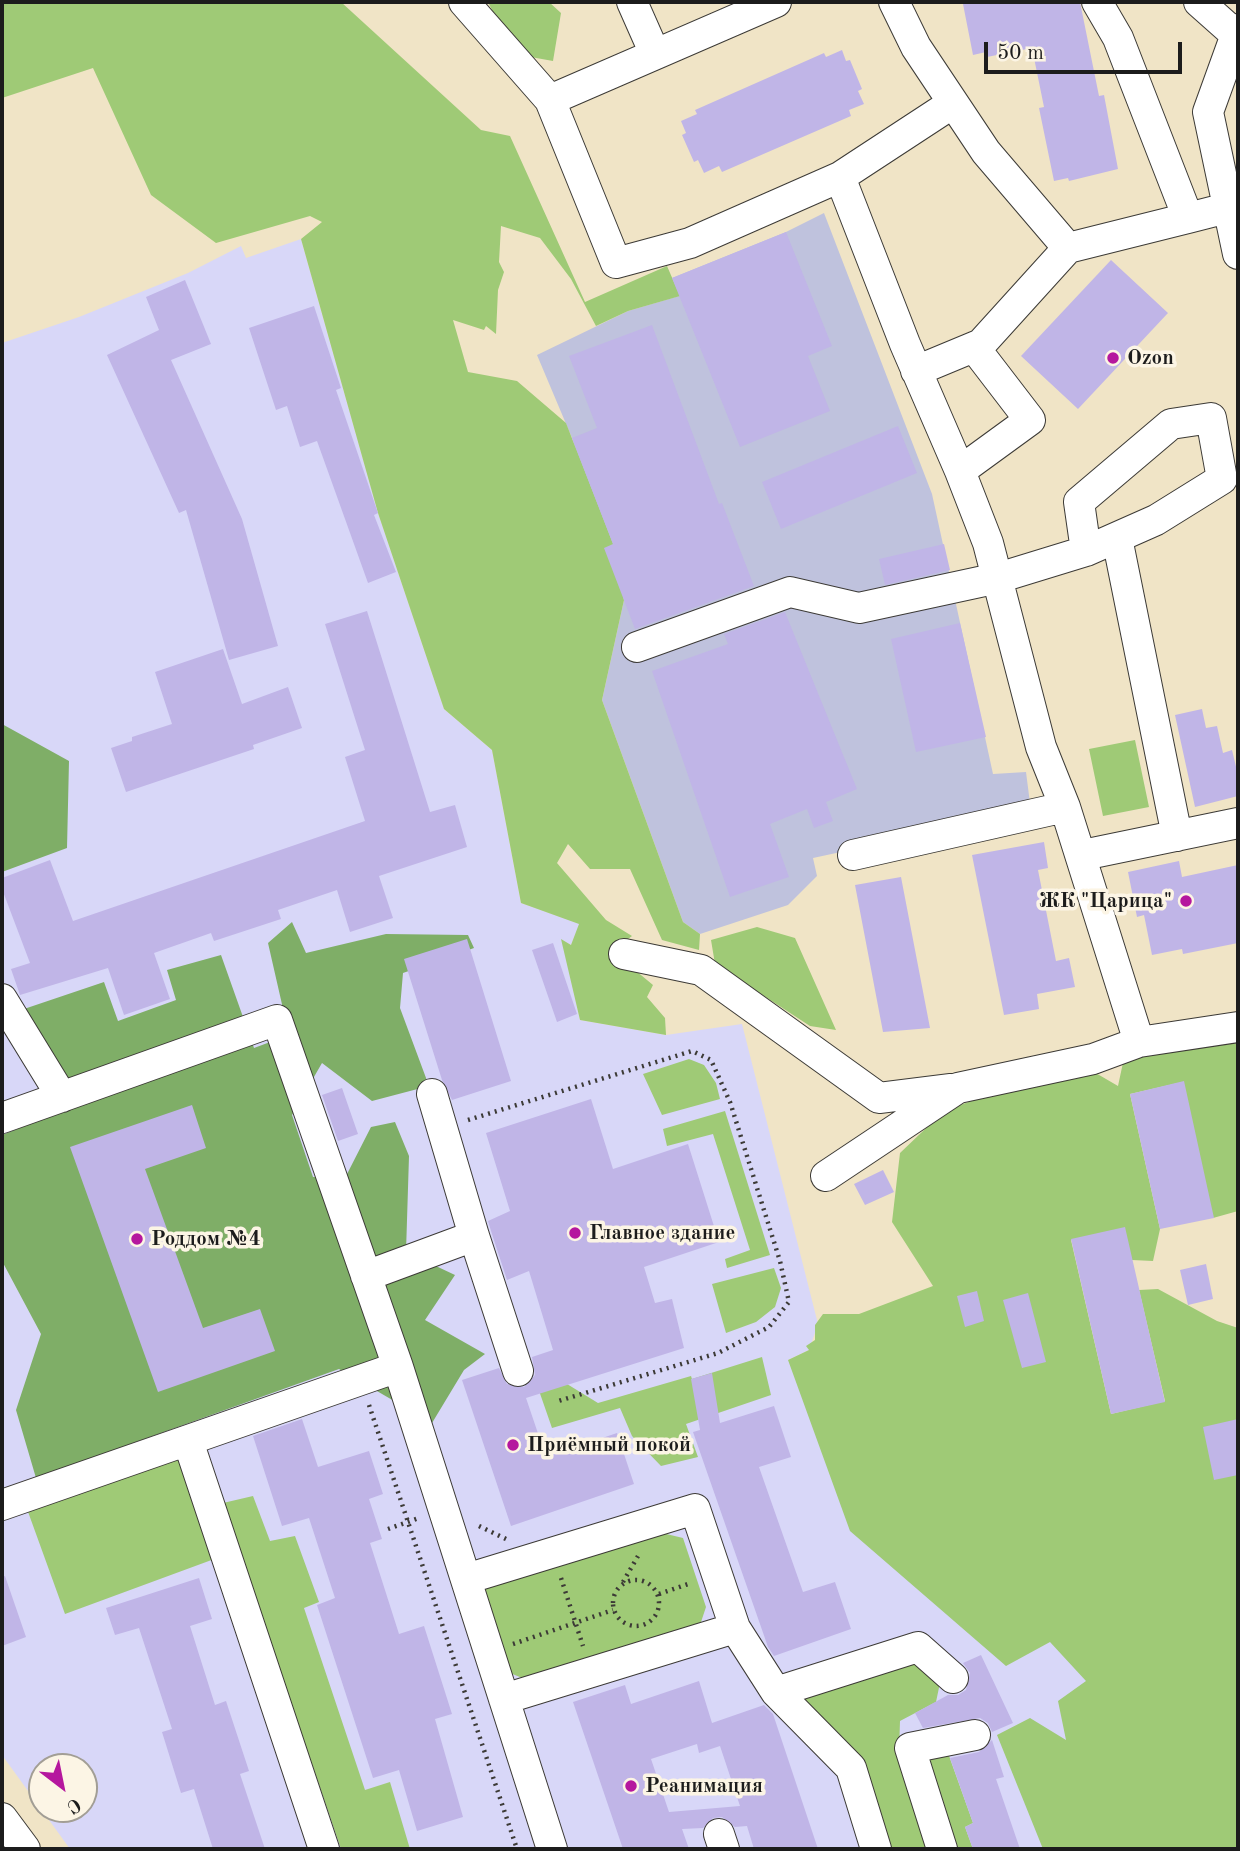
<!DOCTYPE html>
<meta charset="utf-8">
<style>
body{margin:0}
#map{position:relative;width:1240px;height:1851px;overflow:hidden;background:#f0e4c6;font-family:"Old Standard TT",serif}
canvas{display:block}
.frame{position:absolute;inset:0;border:4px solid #1c1c1c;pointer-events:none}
.north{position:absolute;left:28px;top:1753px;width:70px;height:70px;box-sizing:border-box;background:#fcf5e5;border:2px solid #a29e95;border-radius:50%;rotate:148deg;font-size:19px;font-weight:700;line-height:28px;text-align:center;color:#1c1c1c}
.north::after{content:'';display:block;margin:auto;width:24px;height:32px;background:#b5179e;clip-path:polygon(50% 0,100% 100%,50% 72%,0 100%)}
.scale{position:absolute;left:984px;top:42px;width:198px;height:32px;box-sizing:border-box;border:4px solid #1c1c1c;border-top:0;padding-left:9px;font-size:21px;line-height:24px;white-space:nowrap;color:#1c1c1c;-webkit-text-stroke:5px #fcf5e5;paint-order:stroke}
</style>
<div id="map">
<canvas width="1240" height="1851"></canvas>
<div class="frame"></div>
<div class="north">С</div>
<div class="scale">50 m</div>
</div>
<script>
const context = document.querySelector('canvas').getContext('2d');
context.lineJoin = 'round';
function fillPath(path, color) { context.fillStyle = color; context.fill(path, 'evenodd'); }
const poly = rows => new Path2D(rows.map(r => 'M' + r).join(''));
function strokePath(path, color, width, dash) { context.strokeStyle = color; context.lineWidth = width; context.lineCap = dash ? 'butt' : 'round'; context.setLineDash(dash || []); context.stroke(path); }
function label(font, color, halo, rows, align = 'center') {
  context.font = font + ' "Old Standard TT",serif'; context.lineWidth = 7; context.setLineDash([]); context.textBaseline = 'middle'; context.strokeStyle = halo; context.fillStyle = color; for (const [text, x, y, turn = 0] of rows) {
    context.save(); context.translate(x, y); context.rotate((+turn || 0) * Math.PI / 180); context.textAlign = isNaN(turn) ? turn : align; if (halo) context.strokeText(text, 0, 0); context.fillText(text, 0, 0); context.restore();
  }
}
const built = poly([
 [301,239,378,513,444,709,492,750,521,903,580,924,571,945,562,940,580,1020,666,1035,742,1024,818,1324,809,1350,788,1360,1062,1611,1190,1849,70,1849,2,1755,2,343,79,317,188,273,241,246,246,258],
 [42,1767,84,1767,84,1809,42,1809]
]);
const industrial = poly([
 [824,213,932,494,993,774,1026,772,1031,811,813,858,817,876,788,905,700,934,683,922,602,700,624,600,572,438,537,355,628,311,679,296,672,278,786,232]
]);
const green = poly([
 [2,2,341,2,481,130,510,136,585,302,667,266,680,296,628,311,596,326,571,279,540,238,501,226,499,262,504,272,498,290,496,334,486,326,484,330,453,320,468,372,517,381,566,423,613,544,624,600,602,700,683,922,700,934,699,950,662,940,630,869,590,869,568,844,557,863,606,920,632,936,612,951,653,985,647,997,665,1018,666,1035,580,1020,561,939,571,945,579,924,521,903,492,750,444,709,378,513,301,239,322,222,310,216,216,243,151,195,93,68,2,98],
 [488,2,549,2,561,13,553,61,514,54],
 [1135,740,1149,807,1103,816,1089,749],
 [757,927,795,938,836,1030,810,1026,715,964,711,940],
 [1238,1043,1238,1211,1213,1218,1183,1082,1130,1094,1160,1229,1153,1261,1132,1260,1071,1240,1111,1414,1165,1401,1139,1290,1158,1289,1217,1321,1238,1328,1238,1849,1043,1849,997,1735,1030,1718,1066,1740,1058,1701,1086,1681,1050,1642,1006,1666,850,1531,788,1360,809,1350,806,1346,815,1340,815,1325,823,1314,859,1314,933,1286,892,1222,900,1153,944,1111,993,1093,1094,1072,1118,1086,1124,1058],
 [689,1059,704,1065,716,1083,720,1099,662,1115,643,1074],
 [725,1111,770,1255,727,1268,725,1259,750,1250,713,1134,667,1146,663,1129],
 [774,1268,781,1288,775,1307,756,1322,726,1333,712,1284],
 [762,1357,771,1395,686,1424,698,1457,661,1466,632,1436,620,1408,552,1428,536,1382,554,1376,598,1403,691,1376,692,1379],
 [182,1458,217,1558,65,1614,27,1509],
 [253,1496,270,1541,295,1536,319,1602,304,1608,365,1790,390,1782,410,1849,341,1849,223,1503],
 [658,1532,683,1538,706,1607,698,1631,537,1684,510,1673,483,1587],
 [924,1662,941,1678,936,1702,900,1721,899,1752,948,1753,973,1823,965,1827,973,1849,889,1849,792,1697,875,1667]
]);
const forest = poly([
 [2,724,69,761,67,848,2,872],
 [292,922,306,953,386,934,468,935,474,948,403,973,400,1008,429,1086,372,1101,322,1063,292,1115,313,1177,345,1178,371,1127,395,1122,409,1156,406,1252,455,1275,425,1320,485,1354,464,1370,432,1423,339,1369,36,1478,16,1410,41,1334,2,1261,2,1135,81,1104,24,1009,104,982,118,1021,176,1000,167,970,221,955,254,1048,289,1035,268,943]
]);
const building = poly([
 [974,2,1080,2,1099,96,1104,95,1118,169,1069,181,1068,178,1054,181,1039,108,1044,107,1032,48,987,57,986,52,973,55,963,4],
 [842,50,846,61,850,60,862,89,858,91,864,104,849,110,851,116,722,172,719,166,704,173,698,160,694,162,682,135,686,133,681,121,697,114,695,110,824,53,826,57],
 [786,232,832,346,808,356,830,411,740,447,672,278],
 [1111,260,1168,313,1078,409,1021,356],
 [185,280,211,344,171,360,242,519,278,646,229,660,186,510,179,513,107,355,159,330,146,297],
 [314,306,341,388,336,390,378,513,374,515,396,572,368,583,317,441,300,447,287,406,276,410,249,328],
 [652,325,719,504,722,503,754,586,635,629,604,548,613,544,572,438,597,428,569,356],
 [898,426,917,473,781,529,762,482],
 [944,544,950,570,885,585,879,559],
 [367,611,430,812,455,805,467,847,379,876,393,918,350,932,337,890,278,910,281,919,214,941,211,933,154,953,170,999,124,1015,108,968,20,995,11,969,30,963,2,889,2,878,50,860,73,921,365,821,345,757,365,750,325,624],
 [785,612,857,789,826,802,833,821,814,828,807,809,770,824,789,877,730,897,652,671,728,644,724,634],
 [960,623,986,737,916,752,891,639],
 [223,649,242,704,288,687,302,728,253,745,254,749,126,792,111,748,132,741,132,737,172,724,155,672],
 [1202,709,1206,728,1217,726,1223,753,1232,750,1238,775,1238,796,1195,807,1175,715],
 [1044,842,1048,868,1038,870,1056,961,1069,958,1075,987,1037,994,1039,1009,1004,1015,972,855],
 [1179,861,1182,877,1238,865,1238,943,1183,954,1182,949,1152,955,1144,915,1137,917,1128,872],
 [901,877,930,1028,883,1032,855,885],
 [467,939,511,1081,452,1100,442,1080,404,959],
 [553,943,577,1014,557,1022,532,950],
 [1184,1081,1214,1218,1160,1229,1130,1094],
 [342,1088,358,1134,338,1141,322,1095],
 [591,1099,613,1169,688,1144,719,1242,644,1267,655,1303,672,1299,684,1348,526,1398,546,1457,617,1433,634,1484,511,1526,462,1380,499,1368,507,1384,524,1387,535,1375,532,1357,553,1350,529,1271,507,1280,491,1231,488,1221,510,1211,486,1133],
 [192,1105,206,1148,145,1169,203,1328,260,1309,275,1351,158,1392,70,1147],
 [883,1170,894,1192,865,1205,854,1184],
 [1125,1227,1165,1402,1111,1414,1071,1239],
 [1206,1264,1213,1299,1188,1305,1180,1270],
 [977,1291,984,1321,965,1327,957,1296],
 [1028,1293,1046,1362,1022,1368,1003,1300],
 [712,1373,720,1423,774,1406,791,1457,759,1467,803,1592,835,1582,851,1629,774,1656,768,1647,693,1432,700,1430,691,1379],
 [302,1419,318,1467,369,1451,383,1494,369,1499,382,1539,370,1543,399,1634,424,1626,452,1714,435,1719,463,1817,417,1831,399,1770,373,1778,317,1605,335,1598,309,1518,282,1526,253,1436],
 [1238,1419,1238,1475,1214,1480,1203,1427],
 [5,1576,26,1637,2,1646,2,1577],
 [199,1578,212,1619,190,1626,215,1705,226,1701,249,1771,240,1774,265,1849,213,1849,194,1789,181,1793,162,1732,172,1729,139,1628,115,1635,106,1608],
 [981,1655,1013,1723,992,1732,988,1723,980,1718,923,1728,915,1713,948,1695,958,1695,966,1690,970,1673,963,1663],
 [699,1681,712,1723,764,1705,773,1714,818,1849,754,1849,747,1826,735,1827,722,1817,713,1818,703,1828,682,1829,689,1849,623,1849,573,1702,625,1685,631,1704],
 [697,1744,699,1753,720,1746,740,1806,669,1812,651,1759],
 [992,1740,1004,1777,996,1779,1020,1849,973,1849,965,1827,973,1823,950,1758,979,1752]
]);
const path = poly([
 [468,1120,692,1051,711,1060,730,1102,780,1261,789,1302,769,1327,718,1353,555,1402],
 [369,1405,517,1849],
 [479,1526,506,1539],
 [388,1529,419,1518],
 [561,1578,583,1646],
 '613 1603a23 23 0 1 1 46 0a23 23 0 1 1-46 0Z',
 [623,1582,638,1556],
 [659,1594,691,1583],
 [513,1644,613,1610]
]);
const minor = poly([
 [464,2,550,100,776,2],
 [632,2,655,54],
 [894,2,916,47,986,152,1068,248,1188,218],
 [1097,2,1118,38,1188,218,1227,208],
 [1199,2,1235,34],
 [1238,29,1208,112,1238,254],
 [550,100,616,263,690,243,840,177,905,344,960,471,988,543,1041,747,1065,807],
 [840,177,953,103],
 [916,371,981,344,1068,248],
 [960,471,1030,420,974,347],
 [1117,538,1177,836],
 [637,647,790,592,859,608,998,578,1086,551,1156,520,1222,479,1211,418,1171,424,1079,502,1086,551],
 [853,855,1065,807,1139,1042],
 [1083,855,1238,823],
 [624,954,701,970,879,1098,951,1089],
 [2,999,62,1097],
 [432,1094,474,1236,518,1371],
 [2,1118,277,1020,398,1367,552,1849],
 [826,1176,958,1088,1093,1059,1139,1042,1238,1027],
 [366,1276,474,1236],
 [188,1441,324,1849],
 [2,1505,398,1367],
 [466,1579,695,1509,735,1628,504,1699],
 [735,1628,776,1692,851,1768,876,1849],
 [776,1692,918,1647,953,1678],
 [2,1818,25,1849],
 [719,1834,724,1849],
 [942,1849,910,1748,975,1735]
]);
const markers = [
 [1113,358,7,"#b5179e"],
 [1186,901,7,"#b5179e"],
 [575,1233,7,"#b5179e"],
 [137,1239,7,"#b5179e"],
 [513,1445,7,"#b5179e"],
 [631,1786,7,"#b5179e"]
];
const poiNames = [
 ["Ozon",1127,358],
 ["ЖК \"Царица\"",1172,901,"right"],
 ["Главное здание",589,1233],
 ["Роддом №4",151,1239],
 ["Приёмный покой",527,1445],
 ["Реанимация",645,1786]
];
fillPath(built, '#d8d7f8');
fillPath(industrial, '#bfc2dd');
fillPath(green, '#9fca76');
fillPath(forest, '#7fae67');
fillPath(building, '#c0b5e7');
strokePath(minor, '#3c3a36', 32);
strokePath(path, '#3c3a36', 4.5, [2, 5]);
strokePath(minor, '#fff', 30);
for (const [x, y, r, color] of markers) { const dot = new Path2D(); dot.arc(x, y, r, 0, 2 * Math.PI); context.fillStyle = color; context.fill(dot); strokePath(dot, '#fcf5e5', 2.5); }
label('bold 21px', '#1c1c1c', '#fcf5e5', poiNames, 'left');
</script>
